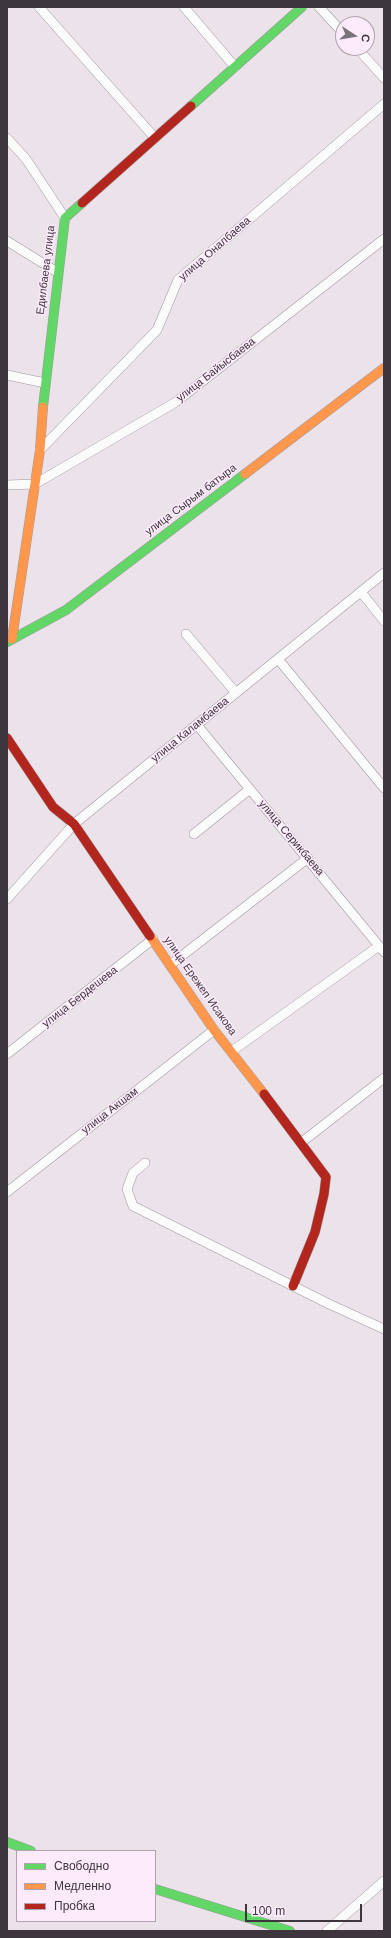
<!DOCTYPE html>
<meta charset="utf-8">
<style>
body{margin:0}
#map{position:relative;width:391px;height:1938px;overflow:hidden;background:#ebe2ea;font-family:Helvetica,sans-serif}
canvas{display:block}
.frame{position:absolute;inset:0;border:8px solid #3d363c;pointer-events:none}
.legend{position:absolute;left:16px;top:1850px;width:140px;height:72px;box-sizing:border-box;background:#fdebfc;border:1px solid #b0a3af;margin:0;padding:5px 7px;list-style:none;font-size:12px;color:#3d363c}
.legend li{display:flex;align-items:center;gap:8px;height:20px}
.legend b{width:20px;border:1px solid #b0a3af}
.north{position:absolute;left:335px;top:16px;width:40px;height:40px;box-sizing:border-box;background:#fdebfc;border:1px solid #b0a3af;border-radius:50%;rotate:102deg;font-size:11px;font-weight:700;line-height:16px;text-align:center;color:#3d363c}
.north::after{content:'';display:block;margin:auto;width:14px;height:18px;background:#7a7279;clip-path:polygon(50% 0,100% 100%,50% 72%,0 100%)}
.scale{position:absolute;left:245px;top:1904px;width:117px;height:18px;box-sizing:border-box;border:2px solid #3d363c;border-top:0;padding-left:5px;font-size:12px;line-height:14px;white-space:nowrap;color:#3d363c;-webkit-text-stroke:3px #fdebfc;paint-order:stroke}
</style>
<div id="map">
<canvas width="391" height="1938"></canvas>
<div class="frame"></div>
<ul class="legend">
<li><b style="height:5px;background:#63d668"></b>Свободно</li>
<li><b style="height:5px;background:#ff974d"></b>Медленно</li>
<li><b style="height:5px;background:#b3261e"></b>Пробка</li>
</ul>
<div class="north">С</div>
<div class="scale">100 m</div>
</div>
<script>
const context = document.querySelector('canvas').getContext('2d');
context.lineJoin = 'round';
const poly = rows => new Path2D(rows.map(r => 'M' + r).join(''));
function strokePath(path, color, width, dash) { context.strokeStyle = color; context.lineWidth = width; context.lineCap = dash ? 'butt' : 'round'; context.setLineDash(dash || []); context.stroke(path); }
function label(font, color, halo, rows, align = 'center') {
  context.font = font + ' Helvetica,sans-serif'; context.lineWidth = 3; context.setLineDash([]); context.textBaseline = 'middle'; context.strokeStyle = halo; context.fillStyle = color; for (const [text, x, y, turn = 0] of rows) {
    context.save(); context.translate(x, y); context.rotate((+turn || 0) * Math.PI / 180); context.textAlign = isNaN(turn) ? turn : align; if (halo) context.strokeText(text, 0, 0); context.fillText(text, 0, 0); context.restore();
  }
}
const street = poly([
 [39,7,155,138],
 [184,7,235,67],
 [319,7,343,33],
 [357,48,384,78],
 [7,138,26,159,65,218],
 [7,241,57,272],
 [7,375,45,383],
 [40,450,157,330,178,280,384,104],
 [7,485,35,484,176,402,384,239],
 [361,592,384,621],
 [186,634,236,693],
 [278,659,384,788],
 [197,725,384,952],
 [194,834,250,789],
 [7,899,74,824,384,573],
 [170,965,308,858],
 [232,1051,379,946],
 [7,1054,153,939],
 [302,1142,384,1078],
 [145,1163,133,1173,127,1189,133,1206,329,1304,384,1329],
 [7,1192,214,1030],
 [327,1931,384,1881]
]);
const fast = poly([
 [191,106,302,7],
 [43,407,65,218,82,203],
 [7,642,66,610,245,474],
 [7,1842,31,1851],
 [155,1889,290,1931]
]);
const slow = poly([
 [245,474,384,368],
 [12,639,40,450,43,407],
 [150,936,214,1030,264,1094]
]);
const jam = poly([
 [82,203,191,106],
 [7,738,53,807,74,824,150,936],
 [264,1094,326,1177,324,1194,315,1232,293,1286]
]);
const streetNames = [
 ["улица Оналбаева",215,249,-41],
 ["Едилбаева улица",46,270,-83],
 ["улица Байысбаева",216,370,-38],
 ["улица Сырым батыра",191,500,-37],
 ["улица Каламбаева",190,730,-39],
 ["улица Серикбаева",291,838,50],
 ["улица Ережеп Исакова",200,986,55],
 ["улица Бердешева",80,997,-38],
 ["улица Акшам",110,1111,-38]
];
strokePath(street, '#a0999f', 10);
strokePath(fast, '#a0999f', 10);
strokePath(slow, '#a0999f', 10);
strokePath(jam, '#a0999f', 10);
strokePath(street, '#fcfbfc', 9);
strokePath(fast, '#63d668', 9);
strokePath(slow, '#ff974d', 9);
strokePath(jam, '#b3261e', 9);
label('11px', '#3d363c', '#fdebfc', streetNames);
</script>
